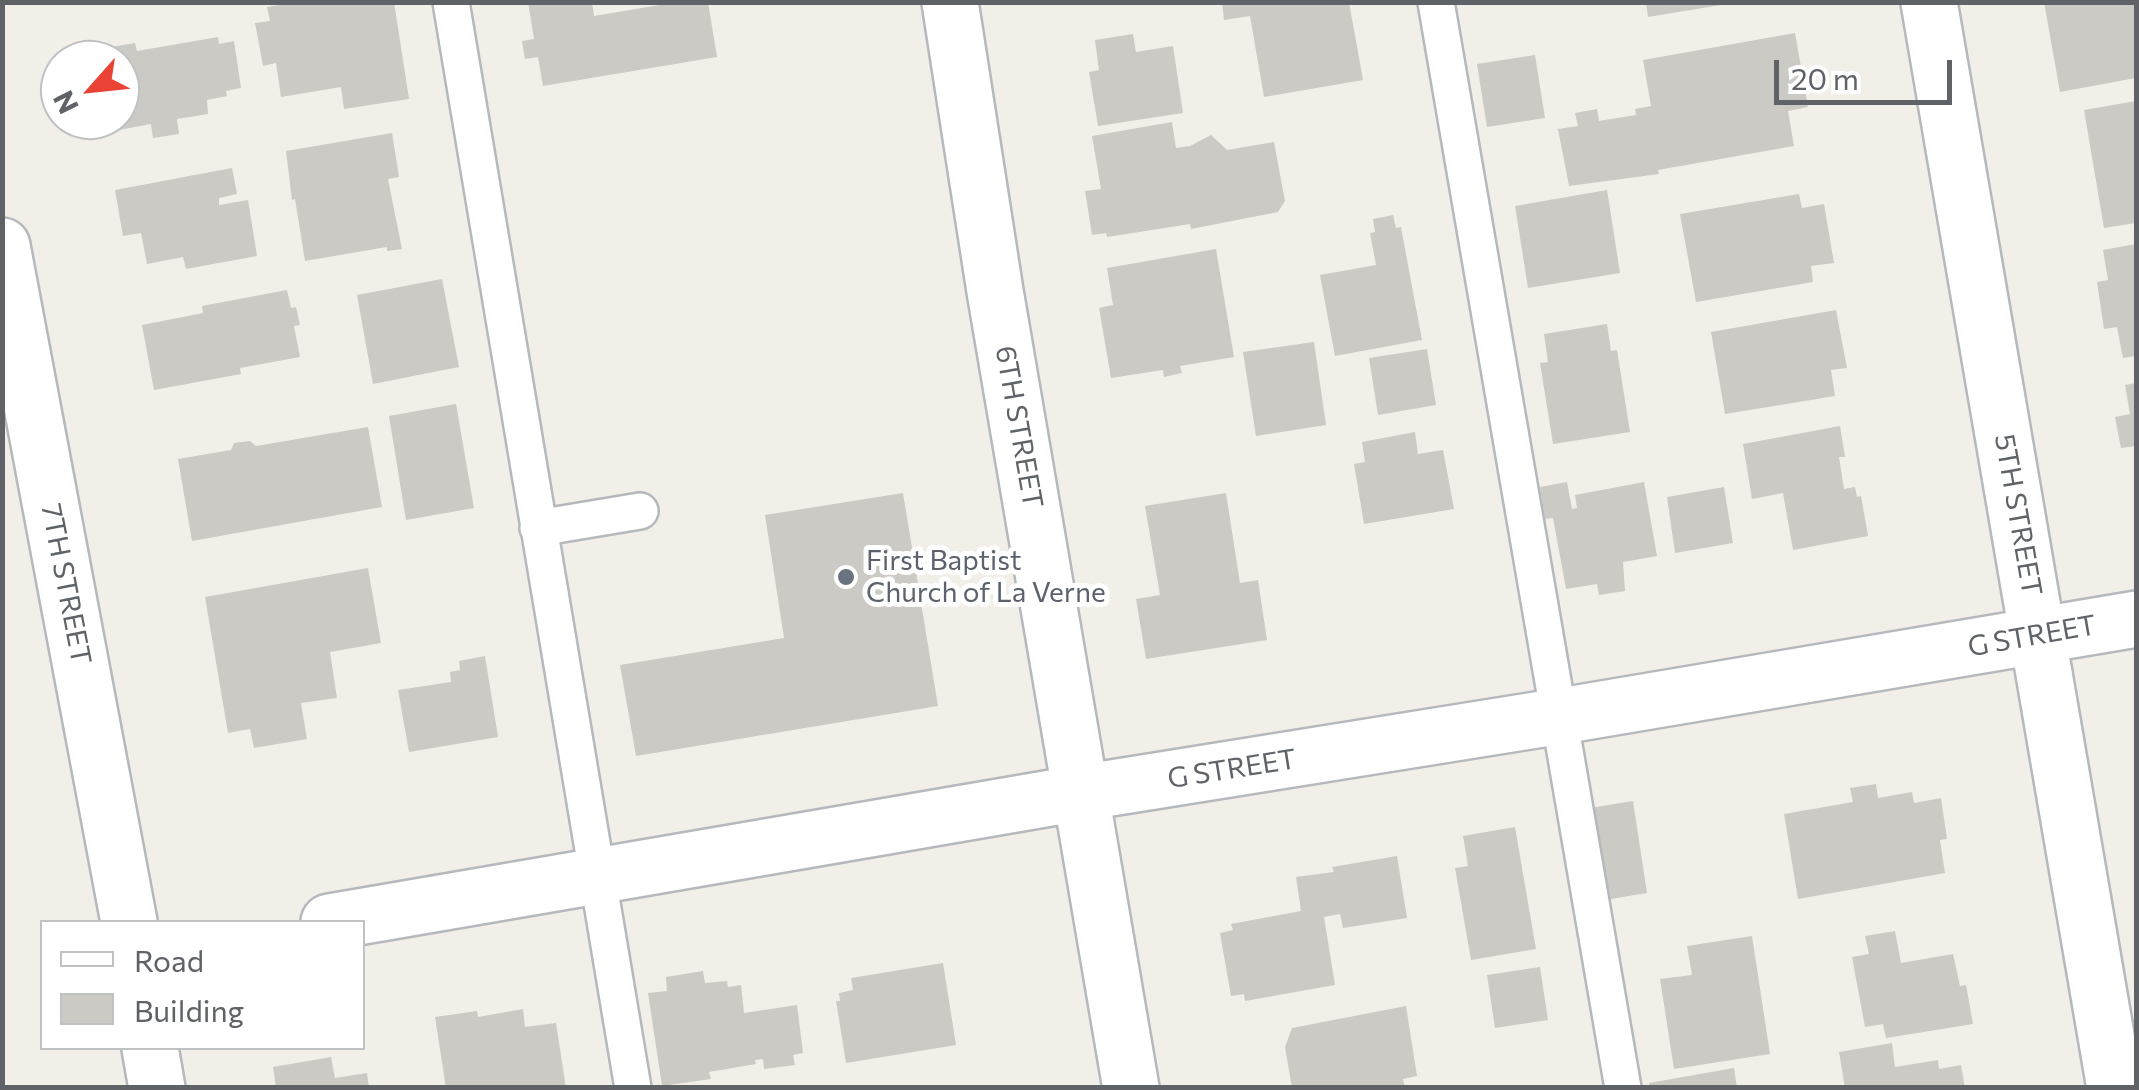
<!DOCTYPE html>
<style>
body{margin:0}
#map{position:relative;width:2139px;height:1090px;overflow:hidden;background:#f1efe8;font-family:Commissioner,sans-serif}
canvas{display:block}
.frame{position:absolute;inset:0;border:5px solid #5f6368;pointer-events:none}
.legend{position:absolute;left:40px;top:920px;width:325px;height:130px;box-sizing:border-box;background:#fff;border:2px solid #bfc1c3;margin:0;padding:12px 18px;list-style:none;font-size:30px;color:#5f6368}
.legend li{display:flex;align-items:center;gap:20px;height:50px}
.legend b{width:50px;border:2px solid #bfc1c3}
.north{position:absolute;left:40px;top:40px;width:100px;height:100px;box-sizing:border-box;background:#fff;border:2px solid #bfc1c3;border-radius:50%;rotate:243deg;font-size:28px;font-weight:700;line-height:40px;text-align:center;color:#5f6368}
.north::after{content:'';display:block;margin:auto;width:35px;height:45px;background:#ea4335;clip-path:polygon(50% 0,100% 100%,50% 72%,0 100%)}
.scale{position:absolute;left:1774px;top:60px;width:178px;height:45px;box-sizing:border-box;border:5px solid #5f6368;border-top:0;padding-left:12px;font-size:30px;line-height:35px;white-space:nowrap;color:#5f6368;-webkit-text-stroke:8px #fff;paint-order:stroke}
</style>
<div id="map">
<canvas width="2139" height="1090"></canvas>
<div class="frame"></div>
<ul class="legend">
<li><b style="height:12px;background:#fff"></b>Road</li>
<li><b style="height:28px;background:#cccac5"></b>Building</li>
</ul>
<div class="north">N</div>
<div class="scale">20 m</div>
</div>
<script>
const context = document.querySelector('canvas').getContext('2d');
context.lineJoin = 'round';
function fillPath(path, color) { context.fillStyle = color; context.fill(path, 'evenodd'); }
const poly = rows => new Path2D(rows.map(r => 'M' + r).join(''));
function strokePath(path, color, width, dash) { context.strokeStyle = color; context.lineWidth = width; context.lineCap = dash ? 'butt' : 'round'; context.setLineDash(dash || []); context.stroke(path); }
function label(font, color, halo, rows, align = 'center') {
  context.font = font + ' Commissioner,sans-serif'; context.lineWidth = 10; context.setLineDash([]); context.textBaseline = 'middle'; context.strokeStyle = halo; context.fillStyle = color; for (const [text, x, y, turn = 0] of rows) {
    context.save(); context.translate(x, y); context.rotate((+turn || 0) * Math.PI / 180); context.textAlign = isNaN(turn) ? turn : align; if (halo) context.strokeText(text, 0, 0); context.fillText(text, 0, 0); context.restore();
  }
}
const building = poly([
 [297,2,394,2,409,99,344,109,341,87,281,97,276,63,263,66,255,23,270,21,267,7],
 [528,2,592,2,594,16,677,2,708,2,717,57,543,86,538,57,525,59,522,41,534,39],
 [1222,2,1349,2,1363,80,1264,97,1250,16,1224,20],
 [1646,2,1721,2,1721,5,1648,17],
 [2044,2,2136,2,2136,78,2060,92],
 [1795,33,1808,107,1788,111,1794,146,1658,170,1659,174,1569,186,1558,129,1578,126,1575,113,1597,109,1599,121,1636,115,1635,109,1651,106,1643,60],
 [1133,34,1136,52,1173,46,1183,113,1098,126,1089,72,1099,70,1095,40],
 [218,37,219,44,234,41,241,88,226,91,227,96,207,100,208,114,177,119,179,134,153,138,151,124,119,130,120,60,88,60,87,51,135,43,137,51],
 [1535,55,1545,118,1487,127,1477,64],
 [2136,101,2136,223,2104,228,2084,110],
 [1172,122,1176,148,1190,146,1211,135,1227,150,1274,142,1285,201,1278,212,1191,229,1190,224,1107,237,1106,233,1092,235,1085,191,1101,189,1092,136],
 [392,133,399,177,388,179,402,249,387,251,387,247,305,261,295,199,292,200,286,151],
 [232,168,237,194,219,198,219,205,248,200,257,256,186,269,183,257,147,264,141,233,123,236,115,190],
 [1607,190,1620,273,1528,288,1515,206],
 [1799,194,1802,208,1824,204,1834,263,1811,266,1813,282,1696,302,1680,214],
 [1393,215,1396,228,1401,227,1422,340,1335,356,1320,275,1376,265,1370,233,1375,232,1373,219],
 [2136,244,2136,356,2123,358,2117,327,2104,329,2097,282,2108,280,2103,250],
 [1216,249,1234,357,1180,366,1182,373,1164,377,1163,370,1111,378,1099,308,1113,305,1107,268],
 [442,279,459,367,373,384,357,295],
 [287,290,291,308,296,307,300,325,294,326,300,357,240,368,241,374,154,390,142,325,203,313,202,306],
 [1836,310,1847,368,1831,370,1835,396,1725,414,1711,332],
 [1607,324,1611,351,1617,350,1630,432,1553,444,1540,363,1548,362,1544,334],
 [1314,342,1326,425,1256,436,1243,352],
 [1427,349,1436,405,1378,415,1369,358],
 [2136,383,2136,446,2121,448,2115,417,2130,414,2125,385],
 [456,404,474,508,406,520,389,416],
 [1840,426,1845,457,1839,457,1844,489,1855,487,1857,497,1861,496,1868,536,1793,550,1783,493,1752,499,1743,444],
 [368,427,382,507,192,541,178,459,231,450,234,443,250,441,256,446],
 [1415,432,1418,454,1443,450,1454,509,1364,524,1354,464,1365,462,1362,442],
 [1567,482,1572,509,1577,508,1575,495,1644,482,1657,556,1623,562,1625,591,1599,595,1597,584,1566,589,1553,518,1545,519,1540,487],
 [1724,487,1733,543,1675,553,1667,497],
 [903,493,938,706,636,756,620,665,784,638,765,515],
 [1226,493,1240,583,1258,580,1267,640,1146,659,1136,599,1160,595,1145,506],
 [368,568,381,643,330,652,337,698,301,703,307,739,254,748,250,729,228,733,205,597],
 [485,656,498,737,409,752,398,690,451,682,450,672,460,670,459,661],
 [1876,784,1878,798,1912,792,1914,803,1941,798,1947,839,1940,840,1945,873,1798,899,1784,814,1853,802,1850,788],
 [1633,801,1647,893,1605,900,1590,808],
 [1515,827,1536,949,1471,960,1455,868,1468,866,1463,836],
 [1397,856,1407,918,1343,928,1340,914,1324,917,1335,985,1245,1001,1244,994,1231,996,1220,933,1233,930,1231,924,1301,911,1296,877,1334,872,1332,867],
 [1895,931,1901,963,1953,954,1960,986,1966,985,1973,1024,1886,1038,1883,1024,1865,1027,1852,957,1869,954,1865,936],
 [1752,936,1770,1054,1674,1069,1660,979,1692,975,1687,946],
 [943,963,956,1045,846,1063,836,1001,840,1001,839,993,853,990,851,978],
 [1540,967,1548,1020,1495,1028,1487,975],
 [703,971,705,983,727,981,728,987,741,985,744,1013,797,1005,803,1053,793,1055,795,1065,764,1069,763,1059,755,1060,756,1064,709,1072,711,1079,662,1086,648,993,667,991,666,977],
 [1406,1006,1417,1076,1403,1079,1405,1088,1292,1088,1285,1047,1292,1028],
 [523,1009,525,1027,556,1023,566,1088,446,1088,435,1017,477,1011,478,1017],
 [1892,1043,1895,1067,1938,1060,1939,1069,1961,1065,1965,1088,1845,1088,1839,1052],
 [331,1057,335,1078,367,1073,369,1088,276,1088,273,1067],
 [1734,1068,1737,1088,1650,1088,1649,1083]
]);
const service = poly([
 [451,2,633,1088],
 [1436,2,1623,1088],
 [538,528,640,511]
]);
const minor = poly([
 [950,2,995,291,1131,1088],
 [1929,2,2115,1088],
 [2,246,129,922],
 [329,922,1080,793,1561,716,2136,619],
 [150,1048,157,1088]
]);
const markers = [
 [846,577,10,"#6b7280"]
];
const streetNames = [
 ["6TH STREET",1019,427,80],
 ["5TH STREET",2018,515,80],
 ["7TH STREET",66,584,79],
 ["G STREET",2032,636,-10],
 ["G STREET",1232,769,-9]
];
const worshipNames = [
 ["First Baptist",866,561],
 ["Church of La Verne",866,593]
];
fillPath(building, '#cccac5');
strokePath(service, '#b5b8bc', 40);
strokePath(minor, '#b5b8bc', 60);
strokePath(service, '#fff', 35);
strokePath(minor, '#fff', 55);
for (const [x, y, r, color] of markers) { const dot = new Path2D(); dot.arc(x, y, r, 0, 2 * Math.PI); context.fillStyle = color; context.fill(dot); strokePath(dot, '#fff', 4); }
label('28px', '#5f6368', '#fff', streetNames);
label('28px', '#5b616d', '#fff', worshipNames, 'left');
</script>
